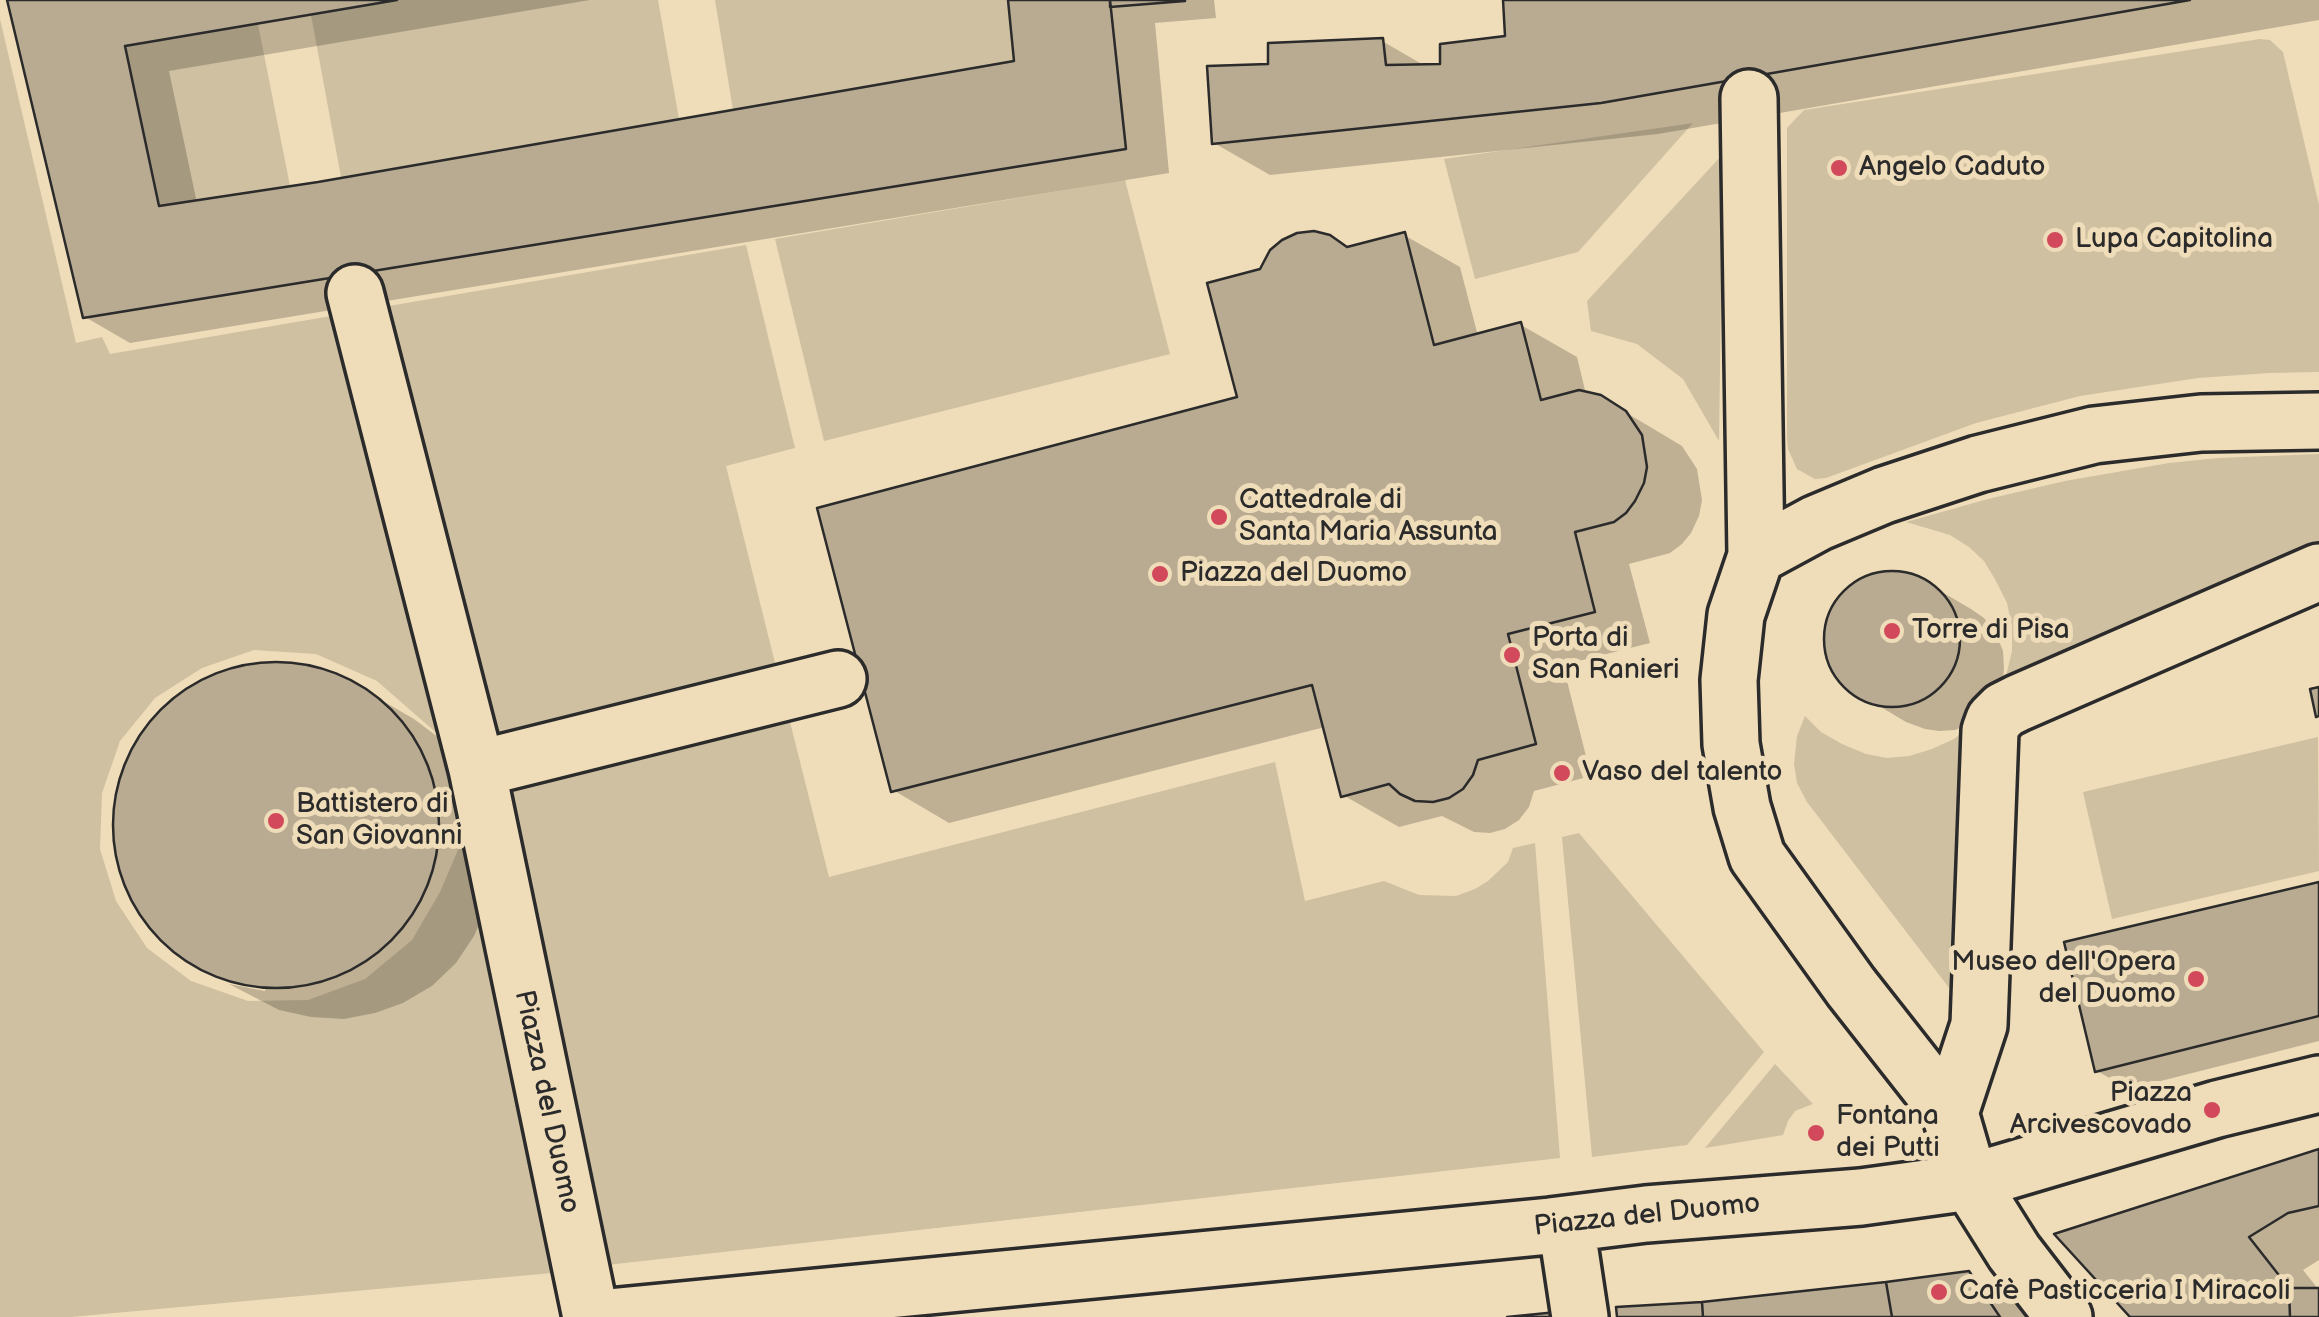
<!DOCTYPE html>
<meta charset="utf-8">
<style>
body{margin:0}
canvas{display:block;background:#efdcb9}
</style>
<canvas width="2319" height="1317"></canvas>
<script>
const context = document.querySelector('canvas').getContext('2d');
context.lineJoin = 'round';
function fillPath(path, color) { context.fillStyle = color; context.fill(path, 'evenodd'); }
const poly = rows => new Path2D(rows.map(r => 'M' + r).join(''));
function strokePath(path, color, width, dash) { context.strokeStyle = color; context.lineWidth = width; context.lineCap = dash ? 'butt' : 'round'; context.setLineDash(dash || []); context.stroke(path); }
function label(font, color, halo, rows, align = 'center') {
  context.font = font + ' "Balsamiq Sans",sans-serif'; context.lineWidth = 10; context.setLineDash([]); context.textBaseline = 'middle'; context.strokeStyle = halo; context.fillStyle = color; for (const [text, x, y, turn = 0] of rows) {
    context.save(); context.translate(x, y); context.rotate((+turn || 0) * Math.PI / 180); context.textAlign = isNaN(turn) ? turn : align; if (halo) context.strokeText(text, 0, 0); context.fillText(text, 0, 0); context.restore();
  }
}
const green = poly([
 [397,0,658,0,679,119,341,177,311,15],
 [715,0,1008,0,1014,61,733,110],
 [0,19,76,343,102,337,110,354,331,316,362,421,440,736,377,681,316,654,254,650,202,668,155,698,120,741,102,793,100,849,116,901,147,948,191,981,248,1001,308,1000,365,979,412,940,440,892,463,838,552,1273,71,1317,0,1317],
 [258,24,290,186,159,206,125,46],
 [2260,39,2270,40,2283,52,2319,205,2319,372,2269,373,2198,378,2080,396,1976,423,1826,478,1815,479,1797,469,1788,449,1787,437,1787,128,1804,110],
 [1693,123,1578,252,1475,279,1444,159],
 [1723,154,1719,441,1683,379,1637,344,1591,331,1587,301],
 [1125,180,1170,354,824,441,775,239],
 [746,245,795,448,726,466,776,667,496,740,389,306],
 [2319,454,2319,553,1998,696,2007,672,2012,651,2012,627,2007,603,1996,581,1984,561,1969,547,1950,535,1906,522,1988,499,2065,481,2169,463,2218,458],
 [1805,716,1821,732,1842,744,1866,754,1887,758,1909,756,1932,749,1954,739,1978,720,1969,1014,1807,802,1797,783,1794,764,1797,736],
 [789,718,829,877,1275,762,1305,901,1384,881,1419,895,1456,896,1475,889,1488,881,1508,862,1513,848,1535,843,1560,1158,607,1265,506,789],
 [2318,737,2319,871,2112,919,2083,792],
 [1579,833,1764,1052,1687,1145,1592,1157,1562,837],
 [1775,1064,1813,1104,1795,1111,1788,1121,1783,1135,1705,1148]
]);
const shadow = poly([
 [9,0,590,0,169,71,197,203,1017,63,1010,0,1214,0,1216,18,1155,23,1169,173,130,343,85,317],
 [1506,0,2319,0,2319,20,1658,134,1270,175,1214,143,1270,67,1382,41,1427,67,1443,67,1507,39],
 [1404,235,1460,267,1478,336,1521,325,1577,357,1586,394,1600,397,1682,446,1697,469,1702,500,1699,516,1691,533,1682,544,1670,553,1629,564,1650,643,1563,665,1591,776,1534,791,1529,807,1519,820,1505,829,1490,833,1474,832,1442,816,1399,827,1343,795,1325,727,949,823,893,790,1240,399,1349,249],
 [1888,573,1904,575,1925,582,1971,609,1984,618,1995,631,2003,651,2004,669,2002,686,1969,724,1955,730,1939,731,1925,729,1906,722,1849,688,1836,673,1829,657,1827,639,1829,621,1838,602,1851,588,1870,577],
 [270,664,300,667,329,674,357,686,414,719,438,737,459,758,487,907,474,936,456,963,432,986,403,1003,375,1013,344,1019,311,1017,279,1010,229,984,265,991,266,987,217,976,194,963,169,945,147,921,130,893,119,864,114,832,116,801,124,770,138,743,156,718,178,697,205,681,236,670],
 [2319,885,2319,1041,2129,1089,2097,1071],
 [2319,1152,2319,1260,2303,1270,2319,1290,2319,1317,2134,1317],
 [1968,1274,2013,1300,2025,1317,1620,1317,1702,1305]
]);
const building = poly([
 [7,0,397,0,125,46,159,206,318,182,1014,61,1008,0,1110,0,1126,149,83,318,7,0],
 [1110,0,1185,0,1185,1,1110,7,1110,0],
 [1503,0,2190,0,1601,103,1212,144,1207,66,1268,64,1268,43,1383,38,1386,65,1440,64,1440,44,1505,36,1503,0],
 [1314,231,1330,235,1347,247,1405,232,1434,345,1521,322,1541,400,1579,390,1601,395,1626,411,1642,435,1647,467,1644,483,1635,501,1626,513,1614,522,1575,532,1595,612,1508,634,1536,744,1478,760,1473,775,1463,789,1449,798,1433,802,1415,801,1400,794,1389,784,1341,797,1312,685,891,792,817,508,1237,397,1207,283,1260,269,1270,250,1282,240,1297,233,1314,231],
 '1824 639a68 68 0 1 1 136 0a68 68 0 1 1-136 0Z',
 '113 825a163 163 0 1 1 326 0a163 163 0 1 1-326 0Z',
 [2319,687,2319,716,2316,717,2310,689,2319,687],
 [2319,882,2319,1016,2095,1072,2064,942,2319,882],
 [2319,1149,2319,1206,2288,1213,2249,1237,2289,1288,2290,1317,2130,1317,2054,1234,2319,1149],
 [1969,1271,2000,1317,1892,1317,1886,1282,1969,1271],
 [1886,1282,1892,1317,1703,1317,1702,1302,1886,1282],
 [2289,1288,2319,1288,2319,1317,2290,1317,2289,1288],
 [1702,1302,1703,1317,1617,1317,1616,1307,1702,1302],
 [1557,1312,1558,1317,1507,1317,1557,1312]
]);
const minor = poly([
 [1749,98,1756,556,1736,615,1729,680,1731,744,1742,807,1757,856,1851,987,1950,1113,1970,1182,2014,1252,2064,1317],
 [355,293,477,769,591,1317],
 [1756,556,1817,523,1884,495,1978,464,2094,435,2201,423,2319,421],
 [477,769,838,679],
 [1950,1113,1979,1025,1990,731,1994,720,2004,710,2018,703,2319,572],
 [1566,1224,1580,1317],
 [608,1317,1550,1226,1646,1214,1861,1197,1970,1182,2217,1109,2319,1084]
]);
const markers = [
 [1839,168,10,"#d1495b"],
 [2055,240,10,"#d1495b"],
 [1219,517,10,"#d1495b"],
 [1160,574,10,"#d1495b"],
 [1892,631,10,"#d1495b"],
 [1512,655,10,"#d1495b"],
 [1562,773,10,"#d1495b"],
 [276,821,10,"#d1495b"],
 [2196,979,10,"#d1495b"],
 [2212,1110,10,"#d1495b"],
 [1816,1133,10,"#d1495b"],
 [1939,1292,10,"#d1495b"]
];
const poiNames = [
 ["Angelo Caduto",1859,168],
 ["Lupa Capitolina",2075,240],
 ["Cattedrale di",1239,501],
 ["Santa Maria Assunta",1239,533],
 ["Piazza del Duomo",1180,574],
 ["Torre di Pisa",1912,631],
 ["Porta di",1532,639],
 ["San Ranieri",1532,671],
 ["Vaso del talento",1582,773],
 ["Battistero di",296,805],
 ["San Giovanni",296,837],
 ["Museo dell'Opera",2176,963,"right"],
 ["del Duomo",2176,995,"right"],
 ["Piazza",2192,1094,"right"],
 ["Arcivescovado",2192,1126,"right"],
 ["Fontana",1836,1117],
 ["dei Putti",1836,1149],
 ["Cafè Pasticceria I Miracoli",1959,1292]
];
const streetNames = [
 ["Piazza del Duomo",546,1102,78],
 ["Piazza del Duomo",1647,1216,-6]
];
fillPath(green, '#cfc0a1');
fillPath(shadow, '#0003');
fillPath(building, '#b9ab92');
strokePath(building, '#2b2b2b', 2.5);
strokePath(minor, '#2b2b2b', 62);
strokePath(minor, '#efdcb9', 55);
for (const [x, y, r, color] of markers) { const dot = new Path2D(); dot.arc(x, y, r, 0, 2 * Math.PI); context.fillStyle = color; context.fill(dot); strokePath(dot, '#efdcb9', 4); }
label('28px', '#2b2b2b', '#efdcb9', poiNames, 'left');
label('28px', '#2b2b2b', '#efdcb9', streetNames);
</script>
